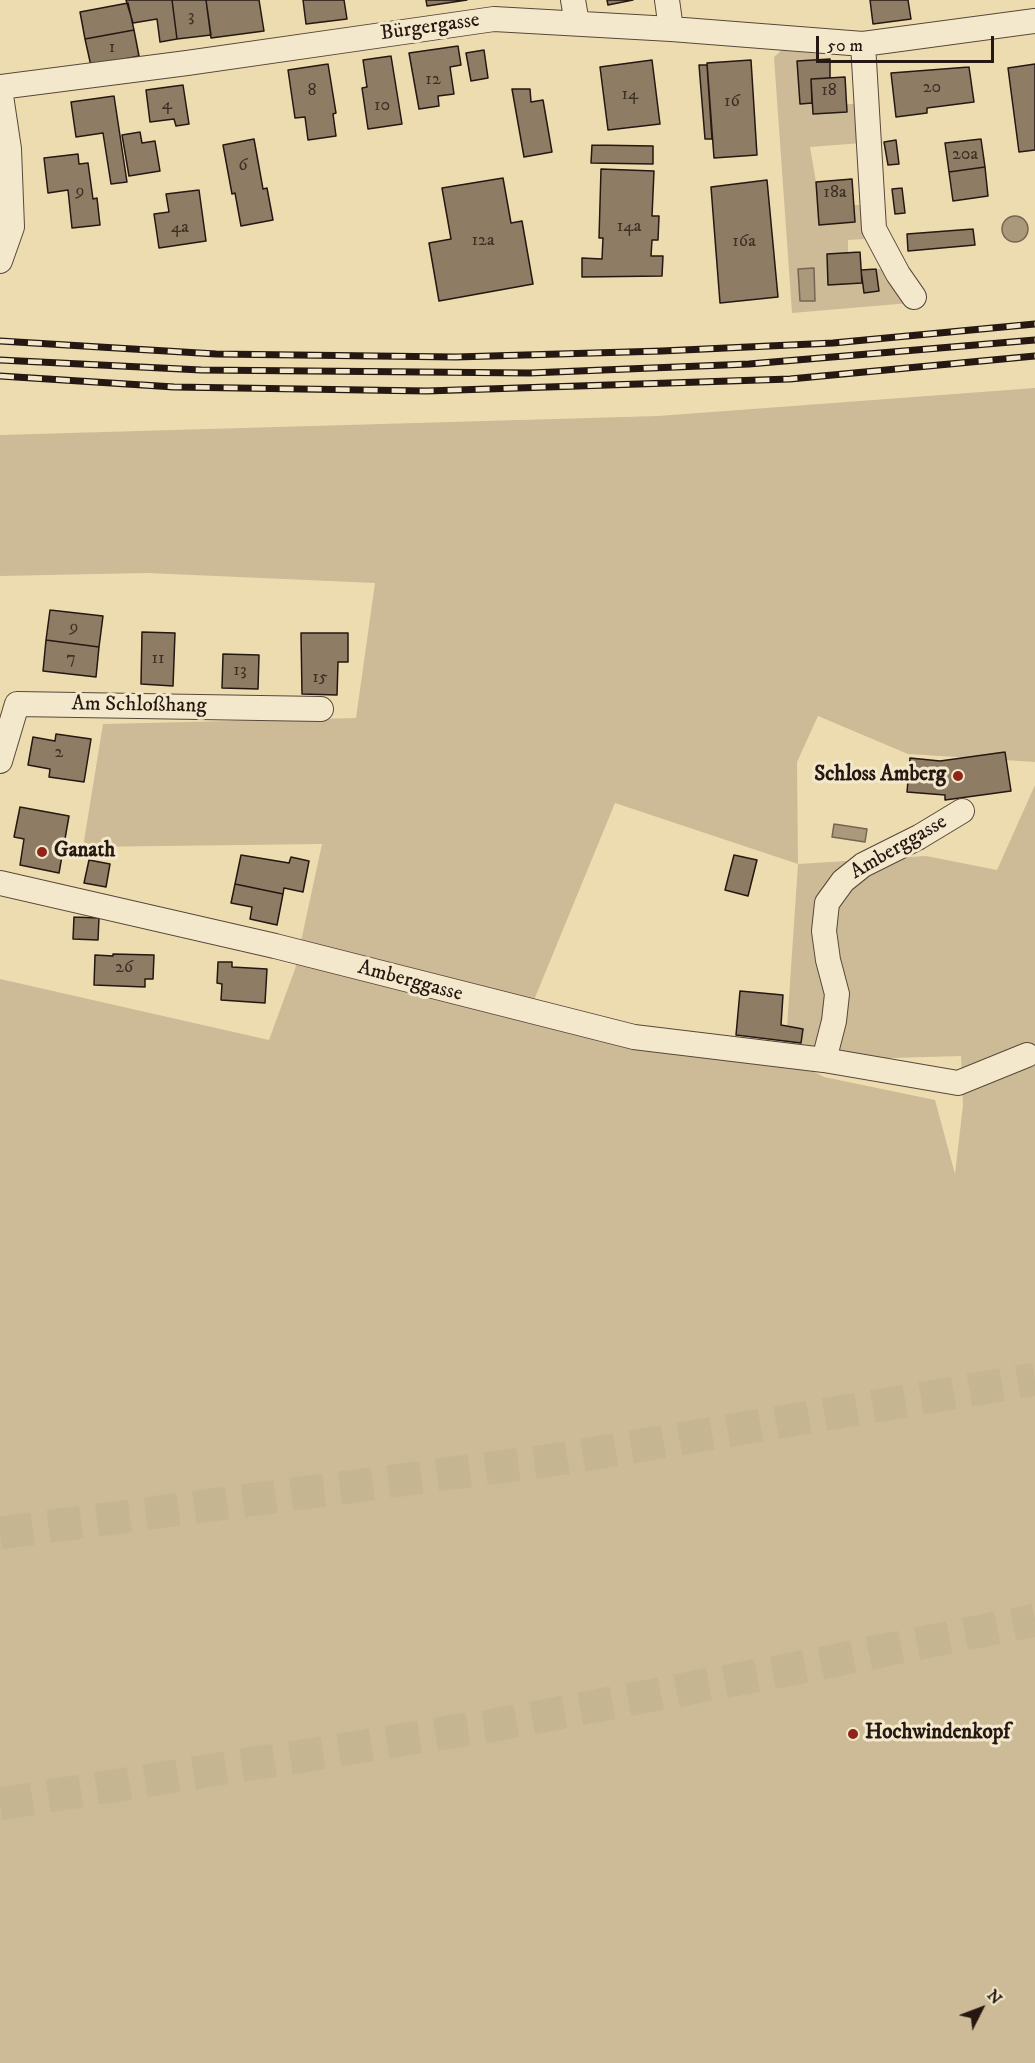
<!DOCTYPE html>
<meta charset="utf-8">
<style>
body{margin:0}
#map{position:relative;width:1035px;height:2063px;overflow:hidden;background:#eedcb1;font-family:"IM FELL DW Pica",serif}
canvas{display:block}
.north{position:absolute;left:951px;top:1979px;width:60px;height:60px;-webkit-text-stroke:4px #f4e8cc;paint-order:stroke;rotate:48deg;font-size:16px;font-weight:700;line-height:24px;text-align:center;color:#251711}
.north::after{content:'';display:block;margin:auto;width:21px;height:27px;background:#251711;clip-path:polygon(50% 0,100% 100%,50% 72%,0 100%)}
.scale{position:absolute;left:816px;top:36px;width:178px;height:27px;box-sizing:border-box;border:3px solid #251711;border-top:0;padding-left:8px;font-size:18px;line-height:21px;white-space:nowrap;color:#251711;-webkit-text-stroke:4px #f4e8cc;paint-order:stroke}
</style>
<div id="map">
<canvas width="1035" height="2063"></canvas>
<div class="north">N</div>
<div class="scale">50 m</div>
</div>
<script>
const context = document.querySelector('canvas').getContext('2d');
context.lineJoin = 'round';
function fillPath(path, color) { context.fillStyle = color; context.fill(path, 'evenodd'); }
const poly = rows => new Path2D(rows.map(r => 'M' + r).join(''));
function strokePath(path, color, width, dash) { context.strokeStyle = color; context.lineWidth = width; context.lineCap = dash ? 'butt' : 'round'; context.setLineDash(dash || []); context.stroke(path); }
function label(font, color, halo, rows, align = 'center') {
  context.font = font + ' "IM FELL DW Pica",serif'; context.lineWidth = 6; context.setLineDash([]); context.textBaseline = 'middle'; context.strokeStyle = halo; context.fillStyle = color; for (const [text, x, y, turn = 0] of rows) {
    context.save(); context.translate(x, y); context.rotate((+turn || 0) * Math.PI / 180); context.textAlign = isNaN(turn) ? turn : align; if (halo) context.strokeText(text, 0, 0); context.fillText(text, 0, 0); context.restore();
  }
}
const green = poly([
 [782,50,818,54,818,60,797,61,800,104,812,103,813,114,847,112,847,104,859,104,862,143,810,147,816,182,820,224,855,222,854,205,862,205,868,236,865,239,848,240,848,253,827,254,828,284,862,283,864,293,878,291,876,269,886,269,910,303,792,313,774,57],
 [1035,388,1035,762,908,754,818,716,797,762,798,864,926,856,997,870,1035,785,1035,2063,0,2063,0,979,269,1040,295,969,322,844,83,847,103,724,356,718,375,583,147,573,0,576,0,435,658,416],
 [615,803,798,864,785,1057,623,1046,525,1022],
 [961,1056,963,1105,955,1174,935,1100,824,1077,786,1057,824,1060]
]);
const water = poly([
 '1002 229a13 13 0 1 1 26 0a13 13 0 1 1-26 0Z',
 [814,268,815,301,800,301,798,269,814,268],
 [834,824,867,829,865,842,832,837,834,824]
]);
const building = poly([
 [126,0,172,0,177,39,160,42,157,19,133,23,126,0],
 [172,0,206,0,211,35,177,39,172,0],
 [206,0,259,0,264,31,211,38,206,0],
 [303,0,344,0,347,19,306,24,303,0],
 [426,0,467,0,427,6,426,0],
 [607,0,633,0,608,5,607,0],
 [870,0,908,0,911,19,873,24,870,0],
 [128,3,134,30,85,39,80,12,128,3],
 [134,30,139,56,91,66,85,39,134,30],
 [458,46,461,65,450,67,454,94,438,96,439,106,419,109,409,53,458,46],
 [484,50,488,78,471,81,466,53,484,50],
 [391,56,402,124,368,129,362,88,367,87,363,60,391,56],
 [830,59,830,78,811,79,812,103,800,104,797,61,830,59],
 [652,60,660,124,608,130,600,67,652,60],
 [751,60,757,155,714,158,707,63,751,60],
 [328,64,336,113,333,114,336,136,308,140,305,117,295,118,288,70,328,64],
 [1035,64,1035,150,1019,152,1008,68,1035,64],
 [699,65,707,65,712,139,705,139,699,65],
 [969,67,974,102,927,108,927,113,896,117,891,73,969,67],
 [845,77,847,112,813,114,811,79,845,77],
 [183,85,189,124,176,126,174,119,150,122,146,90,183,85],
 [512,89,530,89,531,102,543,100,552,152,524,157,512,89],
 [114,96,127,182,111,184,103,133,76,137,71,102,114,96],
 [140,132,142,143,155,141,160,171,129,176,122,135,140,132],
 [254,139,263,189,267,188,273,220,241,226,235,193,232,194,223,145,254,139],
 [981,139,985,167,949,172,945,143,981,139],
 [896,140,899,164,888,165,884,142,896,140],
 [592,145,653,146,653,164,591,163,592,145],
 [78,154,79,164,88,163,93,199,97,198,100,225,72,228,68,190,48,193,44,158,78,154],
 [985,167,988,196,953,201,949,172,985,167],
 [601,169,654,171,652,216,659,216,658,240,652,240,651,256,663,256,662,276,582,277,582,258,602,259,603,238,599,238,601,169],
 [503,178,511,223,522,221,533,284,439,301,429,243,451,239,442,188,503,178],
 [852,179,855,222,819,225,816,182,852,179],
 [767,180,778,297,720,303,711,187,767,180],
 [902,188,905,213,895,214,892,189,902,188],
 [199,190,206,241,159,248,154,214,169,212,166,194,199,190],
 [973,229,975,245,908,251,907,234,973,229],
 [860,252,862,283,828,285,827,254,860,252],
 [876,269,879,291,864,293,861,270,876,269],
 [50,610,103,616,99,647,46,640,50,610],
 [142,632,175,633,173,686,141,684,142,632],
 [301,633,348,633,348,662,338,662,337,695,302,694,301,633],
 [46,640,99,647,96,677,43,671,46,640],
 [223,654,259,655,258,689,222,688,223,654],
 [56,734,91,739,84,782,49,777,50,769,28,765,33,737,55,741,56,734],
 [1005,752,1011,791,945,800,945,795,907,792,910,758,940,761,1005,752],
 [20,807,69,816,59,873,20,865,24,839,14,837,20,807],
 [241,855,289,863,291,857,309,861,303,892,284,888,283,894,235,884,241,855],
 [734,855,757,860,748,896,725,890,734,855],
 [89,860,110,864,106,887,84,883,89,860],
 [235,884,283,894,277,925,250,919,252,907,231,903,235,884],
 [74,917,99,918,98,940,73,939,74,917],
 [113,954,154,955,153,979,145,979,145,987,94,985,95,955,113,956,113,954],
 [218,962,232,962,232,967,267,969,265,1003,221,1000,222,984,217,983,218,962],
 [740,991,783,995,781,1025,803,1029,801,1043,736,1035,740,991]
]);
const highwayTunnel = poly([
 [0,1533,567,1458,1035,1379],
 [0,1804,489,1726,797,1668,1035,1620]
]);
const minor = poly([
 [573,0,577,23],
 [667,0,671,29],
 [863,44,874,229,898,274,914,297],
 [0,87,187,63,494,19,671,29,863,44,1035,21],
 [0,89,9,149,12,227,0,261],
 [0,761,17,704,321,709],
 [0,883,275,946,634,1037,824,1060,958,1083,1027,1055],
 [824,1060,834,1021,837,994,828,960,824,931,827,903,843,881,863,865,919,837,962,811]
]);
const rail = poly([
 [0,341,216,354,456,357,662,351,833,343,1035,324],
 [0,360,201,370,530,373,749,364,1035,340],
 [0,376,174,387,427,391,790,379,1035,356]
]);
const markers = [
 [958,776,6,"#8f2418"],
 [42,852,6,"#8f2418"],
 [853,1734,6,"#8f2418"]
];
const numberNames = [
 ["3",191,17],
 ["1",112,48],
 ["12",433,80],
 ["20",932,88],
 ["8",312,91],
 ["18",829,91],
 ["14",630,95],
 ["16",732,102],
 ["4",167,105],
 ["10",382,106],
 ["20a",965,155],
 ["6",243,166],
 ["9",80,192],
 ["18a",835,193],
 ["14a",629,227],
 ["4a",180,228],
 ["12a",483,241],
 ["16a",744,242],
 ["9",74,628],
 ["7",71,659],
 ["11",158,659],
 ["13",240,671],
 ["15",320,678],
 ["2",59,753],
 ["26",124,968]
];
const streetNames = [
 ["Bürgergasse",430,28,-8],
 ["Am Schloßhang",139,706,1],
 ["Amberggasse",899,848,-30],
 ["Amberggasse",410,982,15]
];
const poiNames = [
 ["Schloss Amberg",946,776,"right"],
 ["Ganath",54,852],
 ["Hochwindenkopf",865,1734]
];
fillPath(green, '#ccbb96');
fillPath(water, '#aa997b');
strokePath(water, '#756551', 1.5);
fillPath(building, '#8e7d64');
strokePath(building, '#251711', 1.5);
strokePath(highwayTunnel, '#c6b591', 33, [33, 16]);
strokePath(minor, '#574839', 26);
strokePath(minor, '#f4e8cc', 24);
strokePath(rail, '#251711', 7);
strokePath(rail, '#f4e8cc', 4.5, [14]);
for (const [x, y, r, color] of markers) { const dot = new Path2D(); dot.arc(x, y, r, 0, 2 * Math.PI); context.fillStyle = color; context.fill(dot); strokePath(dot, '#f4e8cc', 2); }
label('18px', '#3f3026', null, numberNames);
label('21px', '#251711', '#f4e8cc', streetNames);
label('bold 21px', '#251711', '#f4e8cc', poiNames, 'left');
</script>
